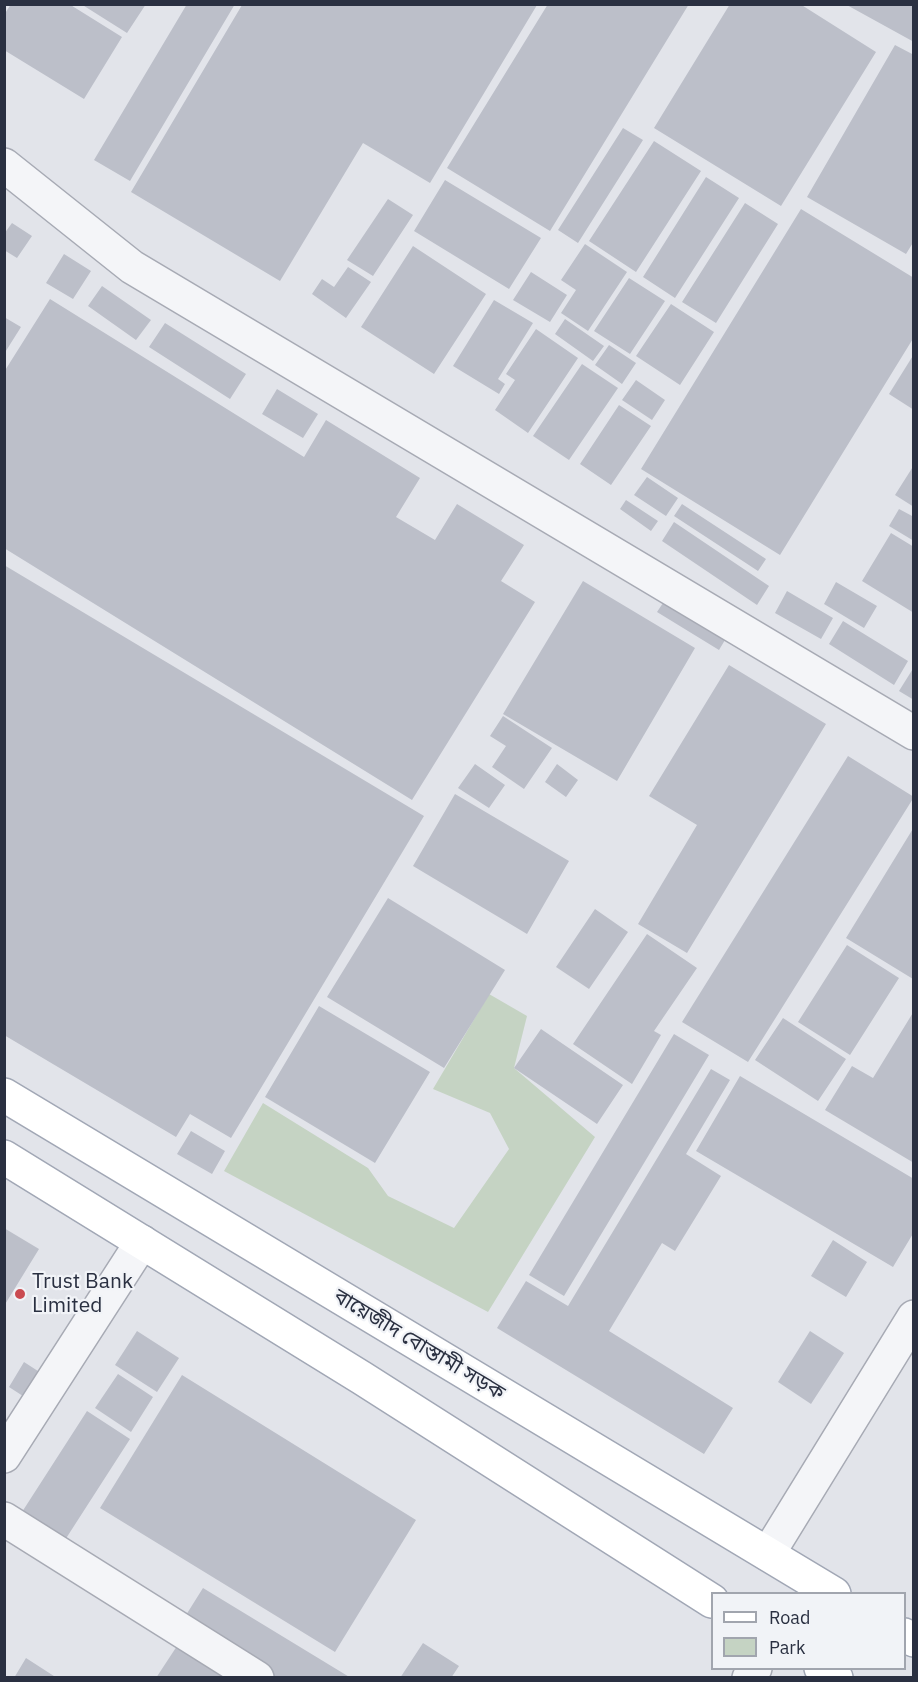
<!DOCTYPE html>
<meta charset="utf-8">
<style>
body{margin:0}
#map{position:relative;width:918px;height:1682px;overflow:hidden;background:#e2e4ea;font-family:"IBM Plex Sans",sans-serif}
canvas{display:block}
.frame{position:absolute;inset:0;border:6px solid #2a3041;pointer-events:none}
.legend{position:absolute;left:711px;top:1592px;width:195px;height:78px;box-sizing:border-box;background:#f1f3f7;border:2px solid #a1a5ae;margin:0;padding:8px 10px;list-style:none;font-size:18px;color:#2a3041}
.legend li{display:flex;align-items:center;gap:12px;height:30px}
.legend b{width:30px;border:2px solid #a1a5ae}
</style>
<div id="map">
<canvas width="918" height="1682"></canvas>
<div class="frame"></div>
<ul class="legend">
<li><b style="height:8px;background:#fff"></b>Road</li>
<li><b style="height:16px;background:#c5d3c3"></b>Park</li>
</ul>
</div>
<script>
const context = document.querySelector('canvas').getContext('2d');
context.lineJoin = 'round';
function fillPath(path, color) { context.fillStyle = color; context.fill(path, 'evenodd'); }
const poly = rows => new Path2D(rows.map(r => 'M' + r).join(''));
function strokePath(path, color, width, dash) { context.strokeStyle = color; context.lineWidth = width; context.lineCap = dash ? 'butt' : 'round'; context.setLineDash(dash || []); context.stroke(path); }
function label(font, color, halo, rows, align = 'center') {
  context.font = font + ' "IBM Plex Sans","Noto Sans Bengali",sans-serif'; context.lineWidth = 4.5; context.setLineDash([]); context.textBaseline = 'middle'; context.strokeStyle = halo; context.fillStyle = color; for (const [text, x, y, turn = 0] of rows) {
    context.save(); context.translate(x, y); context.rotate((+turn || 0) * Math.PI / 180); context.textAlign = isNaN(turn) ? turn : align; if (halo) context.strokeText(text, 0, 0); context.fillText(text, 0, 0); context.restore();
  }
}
const green = poly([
 [489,994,527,1016,514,1068,595,1137,488,1312,224,1171,263,1103,368,1168,388,1196,454,1228,509,1149,490,1113,433,1089]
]);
const building = poly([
 [11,4,69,4,122,37,84,99,4,50,4,15],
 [81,4,146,4,127,33],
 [187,4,235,4,130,181,94,160],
 [548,4,689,4,550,231,447,168],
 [730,4,800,4,876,52,781,206,654,128],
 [845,4,914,4,914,42],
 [242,5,537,5,430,183,363,143,280,281,131,192],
 [895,45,914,55,914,241,906,254,807,197],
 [623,128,643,140,578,243,558,230],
 [654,141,701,171,636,272,589,241],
 [706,177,739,198,675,298,643,277],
 [445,180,541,238,509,289,414,231],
 [388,199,413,215,373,276,347,260],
 [745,203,778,224,716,323,682,302],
 [801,209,914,278,914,337,780,555,641,469],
 [12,223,32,236,17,258,4,250,4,234],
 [585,244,627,272,588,331,561,313,576,290,561,280],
 [413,246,486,294,434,374,361,327],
 [64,254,91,271,73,299,46,283],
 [348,267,371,282,346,318,312,294,322,279,334,287],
 [531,272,567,295,550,322,513,300],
 [629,278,665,301,630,354,594,331],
 [102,286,151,320,136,340,88,306],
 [50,299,304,457,326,420,420,478,396,517,435,540,457,504,524,545,501,581,535,602,412,800,4,548,4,372],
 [494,300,533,323,498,379,505,384,499,394,453,366],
 [671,304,714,332,680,385,636,356],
 [4,317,21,327,4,354],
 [565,319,604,346,593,361,555,334],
 [165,323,246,374,230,399,149,347],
 [536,329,578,358,528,433,495,410,515,380,506,374],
 [609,345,636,363,622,384,595,365],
 [914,354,914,410,889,394],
 [582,364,618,388,569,460,533,436],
 [636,380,665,400,652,420,622,400],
 [277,389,318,414,303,438,262,414],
 [619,405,651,426,611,485,580,464],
 [914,465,914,507,895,495],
 [647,477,678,498,666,516,634,495],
 [626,500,658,521,651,531,620,509],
 [682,504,766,559,758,571,674,516],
 [899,509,914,517,914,541,889,526],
 [674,522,769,586,757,605,662,541],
 [891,533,914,547,914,613,862,581],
 [4,565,424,816,231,1138,190,1114,176,1137,4,1035],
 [583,581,695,648,617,781,503,714],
 [836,582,877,606,864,628,824,604],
 [787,591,833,618,821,639,775,613],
 [667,597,728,635,719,650,657,612],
 [843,621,908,661,894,685,829,644],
 [729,665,826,724,687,953,638,924,697,825,649,796],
 [914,667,914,700,899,691],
 [503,716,552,748,524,789,492,767,506,746,490,736],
 [848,756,914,797,748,1062,682,1022],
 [475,764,505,785,489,808,458,788],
 [557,764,578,780,566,797,545,782],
 [455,794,569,861,527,934,413,866],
 [914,827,914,978,913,979,846,938],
 [388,898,505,970,444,1068,327,997],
 [595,909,628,932,589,989,556,967],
 [647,934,697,968,654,1031,661,1035,632,1084,573,1044],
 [847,945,899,978,850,1055,798,1022],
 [319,1006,430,1072,375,1163,265,1097],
 [914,1011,914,1163,825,1110,852,1066,873,1078],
 [783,1018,846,1059,818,1101,755,1060],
 [541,1029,623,1085,597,1124,514,1068],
 [674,1034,709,1055,564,1296,529,1275],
 [711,1069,730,1080,686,1154,721,1176,675,1251,662,1243,609,1331,733,1408,704,1454,497,1328,526,1281,568,1306],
 [740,1076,914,1179,914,1232,893,1267,696,1151],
 [191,1131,225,1151,212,1174,177,1154],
 [4,1228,39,1249,4,1306],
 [833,1240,867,1262,846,1297,811,1276],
 [137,1331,179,1358,157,1392,115,1365],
 [810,1331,844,1353,811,1404,778,1382],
 [24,1362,41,1373,26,1398,9,1387],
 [118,1374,153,1397,131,1432,95,1408],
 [182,1375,416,1520,335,1652,100,1508],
 [87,1411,130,1439,65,1540,22,1512],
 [203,1588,351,1678,271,1678,181,1623],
 [423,1643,459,1666,451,1678,400,1678],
 [177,1646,226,1678,156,1678],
 [26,1658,57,1678,14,1678]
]);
const street = poly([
 [4,165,132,267,914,733],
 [4,1456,142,1242],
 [4,1519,257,1678],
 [768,1554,914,1317],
 [749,1678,755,1668]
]);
const primary = poly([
 [4,1095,834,1594],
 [4,1157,362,1378,712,1601],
 [904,1635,914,1640],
 [821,1668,836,1678]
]);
const markers = [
 [20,1294,6,"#ca4b51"]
];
const poiNames = [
 ["Trust Bank",32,1282],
 ["Limited",32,1306]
];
const streetNames = [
 ["বায়েজীদ বোস্তামী সড়ক",419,1345,31]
];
fillPath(green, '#c5d3c3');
fillPath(building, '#bcbfc9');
strokePath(street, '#a7aab4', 36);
strokePath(primary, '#a1a7b5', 36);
strokePath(street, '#f4f5f8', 33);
strokePath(primary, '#fff', 33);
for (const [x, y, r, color] of markers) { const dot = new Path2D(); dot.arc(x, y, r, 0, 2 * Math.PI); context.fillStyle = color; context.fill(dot); strokePath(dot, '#f1f3f7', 2); }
label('21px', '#2a3041', '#f1f3f7', poiNames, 'left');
label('21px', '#2a3041', '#f1f3f7', streetNames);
</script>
